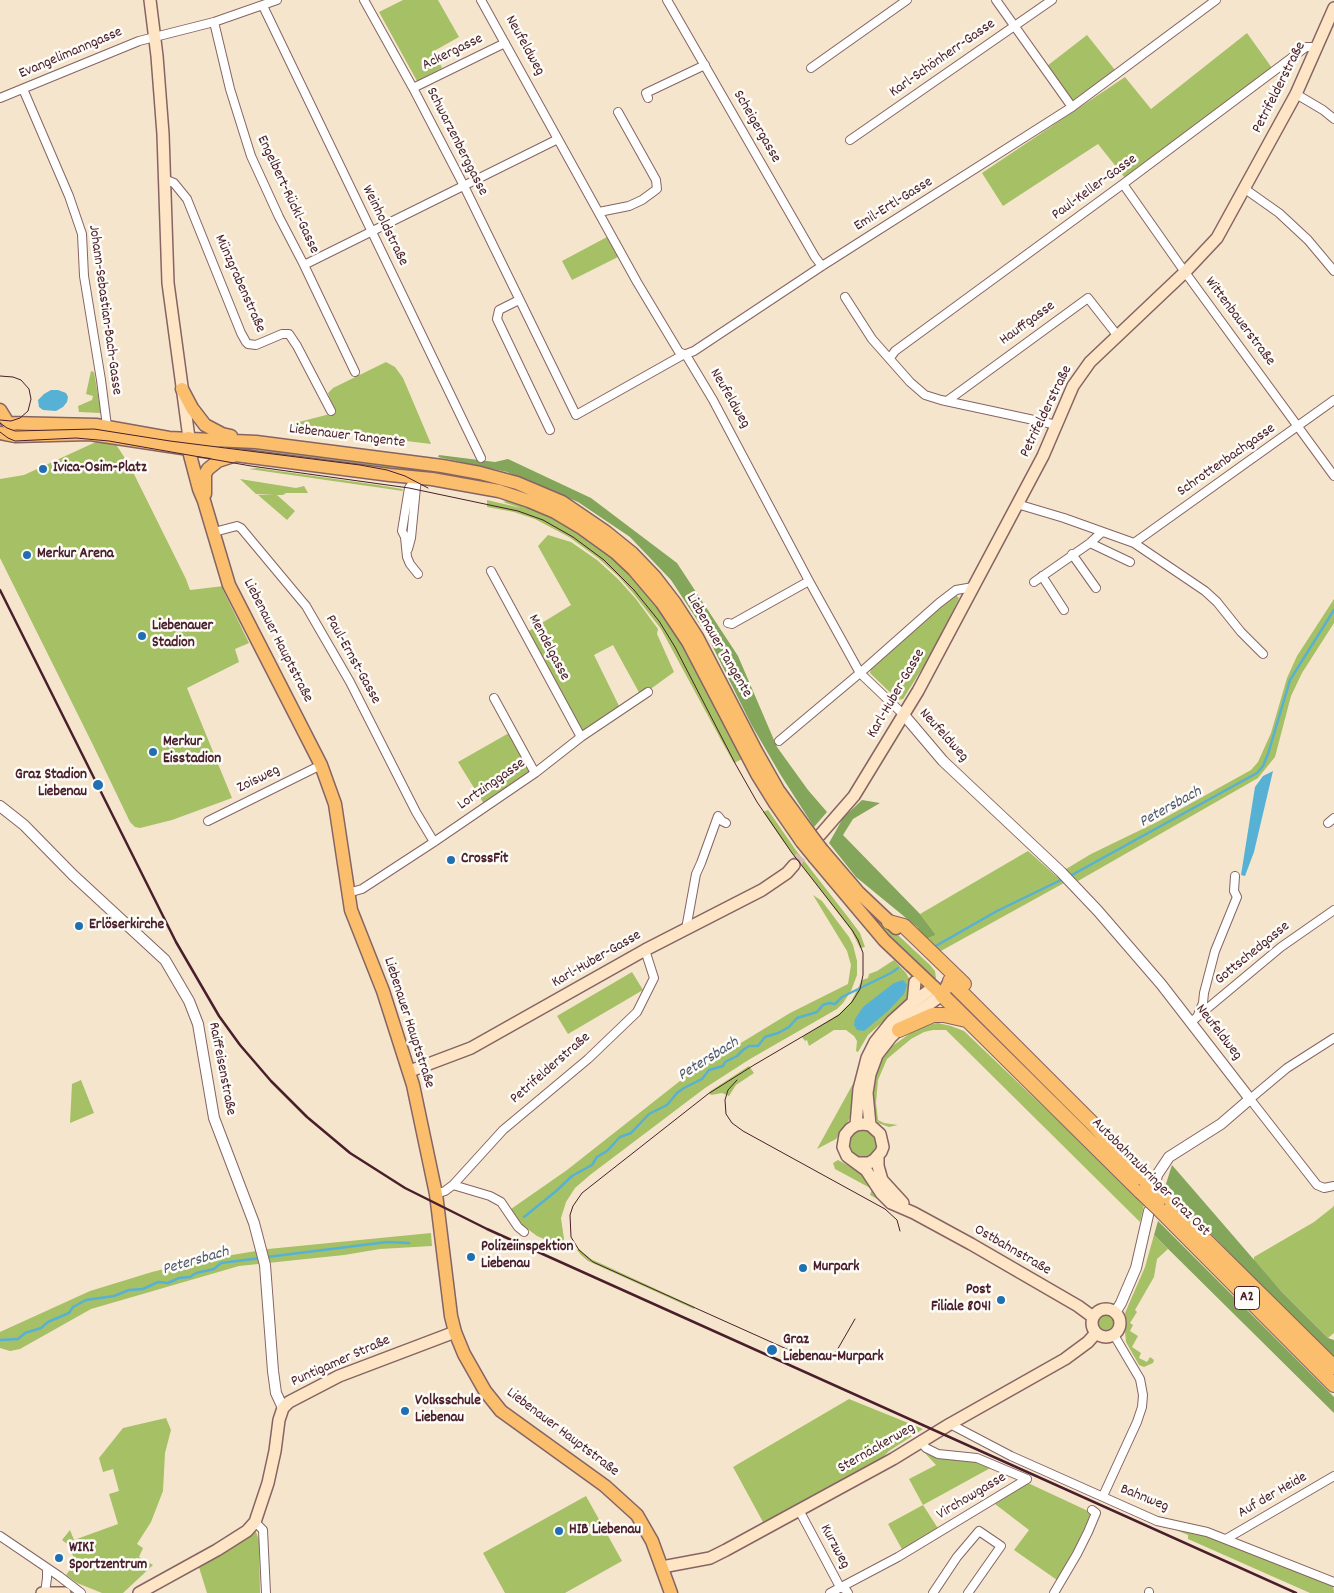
<!DOCTYPE html>
<meta charset="utf-8">
<style>
body{margin:0}
canvas{display:block;background:#f5e5cd}
</style>
<canvas width="1334" height="1593"></canvas>
<script>
const context = document.querySelector('canvas').getContext('2d');
context.lineJoin = 'round';
function fillPath(path, color) { context.fillStyle = color; context.fill(path, 'evenodd'); }
const poly = rows => new Path2D(rows.map(r => 'M' + r).join(''));
function strokePath(path, color, width, dash) { context.strokeStyle = color; context.lineWidth = width; context.lineCap = dash ? 'butt' : 'round'; context.setLineDash(dash || []); context.stroke(path); }
function label(font, color, halo, rows, align = 'center') {
  context.font = font + ' Dekko,sans-serif'; context.lineWidth = 5; context.setLineDash([]); context.textBaseline = 'middle'; context.strokeStyle = halo; context.fillStyle = color; for (const [text, x, y, turn = 0] of rows) {
    context.save(); context.translate(x, y); context.rotate((+turn || 0) * Math.PI / 180); context.textAlign = isNaN(turn) ? turn : align; if (halo) context.strokeText(text, 0, 0); context.fillText(text, 0, 0); context.restore();
  }
}
const green = poly([
 [403,0,438,0,459,37,434,51,442,68,417,81,379,12],
 [1247,33,1272,68,1125,178,1098,144,1003,206,982,173,1125,77,1151,109],
 [1087,35,1115,70,1072,101,1047,66],
 [607,237,618,257,572,280,562,261],
 [386,362,395,367,403,378,431,444,291,427,291,424,334,413,335,412,328,393,333,388],
 [91,371,94,372,101,413,79,412,78,406,92,400,93,396,86,394],
 [98,441,115,443,130,466,186,579,190,590,224,586,223,590,249,643,235,649,239,662,187,688,232,798,172,820,140,828,135,827,130,822,93,745,0,558,0,479,24,475],
 [236,447,246,447,402,467,401,471,396,471,376,466],
 [257,468,378,485,402,489,403,491,249,469],
 [438,473,485,481,506,487,534,497,557,507,581,520,598,532,618,547,641,568,658,587,680,618,765,776,798,826,852,892,930,965,935,971,936,978,933,980,881,927,797,829,752,758,709,674,679,619,640,569,598,533,556,509,534,499,507,490,469,480,437,476],
 [240,479,296,488,304,486,308,493,286,493,283,495,277,495,295,511,287,520,258,495,274,495,256,494],
 [487,500,521,508,503,502,507,501,527,506,553,517,586,537,608,554,633,578,648,595,678,638,741,758,742,759,734,763,725,745,733,762,661,629,633,593,618,576,598,558,569,537,535,519,514,512,487,507],
 [548,535,571,542,597,560,618,579,636,599,658,629,657,634,674,672,641,696,613,645,594,655,621,710,581,737,524,634,571,605,538,546],
 [954,593,959,598,935,648,903,699,898,700,872,675,870,673,871,668],
 [1334,599,1334,623,1302,673,1291,696,1275,757,1258,778,1078,881,1066,869,1091,854,1159,821,1251,770,1258,762,1271,733,1287,678,1297,656],
 [509,733,529,767,530,773,484,804,458,762],
 [768,810,795,849,851,921,860,933,865,947,860,948,851,930,783,841,763,812],
 [1028,851,1064,883,939,952,926,939,936,935,920,914],
 [813,895,822,901,849,937,853,945,857,961,857,975,851,991,843,1003,837,1009,750,1059,705,1088,590,1175,575,1188,566,1202,561,1218,564,1239,562,1247,537,1236,522,1225,513,1215,511,1209,567,1170,685,1077,790,1013,848,984,851,965,847,951],
 [894,960,906,973,911,982,909,998,868,1035,858,1052,856,1051,857,1041,854,1036,846,1030,834,1030,809,1046,807,1040,805,1041,802,1037,839,1014,851,1002,862,980,868,978,869,974,877,971],
 [632,972,643,990,568,1034,557,1016],
 [938,1023,951,1026,964,1031,1098,1159,1144,1205,1140,1222,946,1030,933,1030,924,1032,911,1039,887,1059,878,1080,876,1103,878,1120,884,1123,898,1125,889,1127,878,1123,872,1110,872,1087,878,1066,883,1057,891,1047,919,1027,928,1024],
 [749,1066,754,1073,736,1085,729,1096,722,1093,711,1095,709,1092],
 [81,1080,94,1113,70,1123,72,1084],
 [854,1082,852,1113,848,1122,836,1139,817,1149],
 '849 1144a14 14 0 1 1 28 0a14 14 0 1 1-28 0Z',
 [838,1160,860,1172,881,1201,870,1195,872,1189,835,1169,833,1163],
 [1334,1205,1334,1333,1328,1338,1281,1291,1254,1261,1254,1257,1314,1222,1333,1207],
 [431,1233,432,1246,380,1249,344,1255,239,1266,91,1309,20,1349,10,1351,0,1348,0,1332,90,1291,152,1272,196,1261,268,1249],
 [1154,1235,1168,1249,1157,1259,1154,1277,1135,1310,1137,1312,1130,1323,1133,1325,1130,1331,1138,1336,1132,1347,1141,1353,1139,1358,1147,1362,1150,1357,1154,1360,1153,1363,1144,1367,1139,1365,1126,1342,1125,1332,1127,1322,1125,1313,1145,1267],
 [579,1249,591,1259,695,1307,694,1309,588,1261,581,1255,577,1250],
 [1104,1314,1112,1317,1115,1322,1112,1330,1106,1333,1100,1331,1097,1326,1097,1320],
 [849,1399,923,1429,889,1451,882,1458,835,1485,763,1522,733,1467],
 [166,1418,171,1430,165,1453,163,1491,151,1522,137,1544,143,1548,139,1557,153,1565,123,1593,102,1593,77,1583,66,1575,75,1563,70,1546,62,1540,70,1530,74,1540,118,1524,109,1494,119,1491,113,1469,103,1472,99,1458,123,1428],
 [923,1451,937,1457,965,1458,994,1466,923,1505,939,1530,903,1551,888,1524,923,1505,909,1479,936,1465],
 [1028,1483,1088,1511,1090,1515,1068,1566,1057,1580,1014,1550,1029,1530,995,1504],
 [586,1496,622,1561,565,1593,505,1593,483,1553],
 [1180,1528,1218,1540,1253,1555,1333,1585,1334,1593,1310,1593,1188,1539,1188,1535,1176,1530],
 [256,1532,259,1540,260,1593,207,1593,198,1564]
]);
const forest = poly([
 [439,455,495,462,508,459,591,498,677,563,738,656,777,747,808,790,827,812,814,827,780,774,751,724,707,635,671,580,630,537,578,502,507,472,438,457],
 [862,800,880,803,853,819,843,835,920,914,936,935,926,939,917,927,856,877,829,843,843,818],
 [1172,1165,1281,1291,1328,1338,1334,1340,1334,1360,1165,1187],
 [1158,1221,1334,1397,1334,1413,1154,1235]
]);
const water = poly([
 [51,390,58,390,66,393,68,397,67,402,63,407,56,411,43,410,39,407,38,400,44,394],
 [1273,771,1254,852,1245,876,1241,875,1255,787,1263,776],
 [903,980,907,985,904,994,888,1011,864,1031,857,1030,854,1025,855,1019,863,1007,894,983]
]);
const stream = poly([
 [1070,876,1257,773,1263,766,1268,754,1290,680,1334,610],
 [934,947,997,911,1063,879],
 [524,1217,555,1192,572,1176,592,1165,597,1157,607,1151,620,1137,631,1133,649,1114,667,1105,677,1093,684,1088,702,1079,709,1070,723,1066,725,1062,737,1056,743,1050,749,1046,758,1046,765,1037,778,1033,789,1027,797,1018,817,1012,823,1005,829,1003,835,1004,842,997,891,973,898,968],
 [267,1257,387,1242,409,1243],
 [0,1340,18,1339,25,1333,41,1328,48,1322,69,1313,73,1307,86,1300,114,1296,129,1290,143,1289,158,1282,168,1283,179,1278,190,1277,196,1273,214,1269,221,1263,261,1258]
]);
const secondaryTunnel = poly([
 [794,865,812,843]
]);
const minor = poly([
 [364,0,413,88,464,186,576,415,681,356,694,351,822,266,1072,107,1216,0],
 [481,0,637,282,679,352,686,355,713,400,809,581,860,673,904,715],
 [667,0,815,257,822,266],
 [996,0,1072,107],
 [263,6,481,458],
 [214,22,230,89,251,156,279,217,304,265,355,372],
 [811,68,907,0],
 [413,88,505,43],
 [23,89,69,196,82,234,84,276,101,380,107,426],
 [1296,94,1323,110,1334,119],
 [0,98,139,41,214,22,277,0],
 [648,98,646,93,705,65],
 [850,140,1052,0],
 [164,179,174,183,187,199,241,333,246,342,248,344,256,345,282,334,289,334,297,346,331,411],
 [1123,184,1182,268,1334,476],
 [1245,189,1279,213,1308,240,1334,271],
 [599,212,629,206,642,200,657,189,656,180,618,112],
 [304,265,558,139],
 [845,297,872,339,910,382,925,395,941,400,1057,425],
 [519,300,499,310,497,319,550,430],
 [890,358,895,351,1123,184,1306,47,1318,47],
 [947,401,1088,298,1117,335],
 [417,477,409,488,402,531,405,537,407,557,410,564,418,574],
 [1017,504,1064,518,1134,543,1205,591,1217,602,1241,632,1263,654],
 [214,532,237,526,241,528,306,606,350,682,416,812,434,842],
 [1090,543,1130,562],
 [1134,543,1334,400],
 [408,549,411,538,417,477],
 [1072,554,1096,588],
 [491,571,581,737],
 [1042,576,1064,610],
 [1034,582,1090,543,1102,532],
 [728,623,732,624,809,581],
 [494,698,535,773],
 [779,741,860,673,939,603,956,590,973,587],
 [208,821,321,765],
 [1328,823,1334,818],
 [348,893,362,889,434,842,535,773,581,737,648,692],
 [686,929,696,874,701,863,718,816,722,821,726,823],
 [1198,1015,1203,1003,1204,993,1215,951,1237,897,1234,891,1235,876],
 [1191,1022,1281,947,1334,910],
 [1334,1038,1287,1068,1250,1099,1317,1185,1324,1188,1334,1186],
 [453,1185,490,1196,501,1202,518,1227,524,1232],
 [436,1194,445,1191,453,1185,503,1130,588,1059,637,1012,654,978,645,950],
 [950,1424,1011,1456,1157,1521,1207,1532,1334,1582],
 [921,1442,926,1448,938,1454,977,1458,1027,1479],
 [1103,1496,1137,1422,1142,1407,1143,1395,1140,1379,1114,1335],
 [799,1510,840,1587,846,1590,848,1593],
 [255,1522,263,1530,266,1593],
 [0,1536,59,1576,81,1593],
 [1226,1539,1334,1476],
 [1149,1592,1149,1593],
 [45,1593,47,1578,47,1568],
 [830,1593,898,1557,1027,1479],
 [933,1593,957,1557,979,1531,1001,1546,968,1593],
 [1054,1593,1077,1554,1088,1532,1096,1513,1092,1510]
]);
const tertiary = poly([
 [904,715,943,761,1061,872,1098,911,1161,984,1250,1099,1221,1124,1169,1157,1157,1175,1156,1180],
 [0,806,24,825,73,875,165,960,189,1001,198,1024,214,1118,254,1223,265,1265,273,1371,276,1393,283,1408],
 [1115,1313,1121,1303,1136,1268,1149,1211]
]);
const secondary = poly([
 [150,0,157,56,163,134,168,283,189,438],
 [820,835,854,796,918,691,1043,456,1073,386,1090,362,1185,272,1217,238,1296,94,1334,8],
 [913,1002,915,982],
 [410,1071,471,1048,645,950,762,890,787,873,794,865],
 [856,1125,859,1089,867,1058,875,1042,892,1021,913,1002,934,987],
 [870,1125,867,1093,870,1074,877,1055,891,1037,911,1017,942,995],
 [878,1157,878,1166,882,1180,903,1203],
 [859,1163,869,1163,874,1160,881,1152,883,1147,880,1134,870,1125,863,1124,856,1125,850,1129,845,1135,843,1147,847,1156,866,1170,881,1193,891,1203,914,1213,971,1244,1078,1306,1093,1317],
 '1092 1323a14 14 0 1 1 28 0a14 14 0 1 1-28 0Z',
 [662,1567,710,1558,726,1550,893,1459,950,1424,1065,1359,1088,1342,1096,1333],
 [42,1593,65,1593],
 [139,1593,217,1550,247,1531,255,1522,268,1483,275,1451,279,1420,283,1408,289,1402,339,1376,455,1332]
]);
const primary = poly([
 [182,389,192,408,205,425,222,434,231,436],
 [0,410,8,423,96,425,169,438,256,442,442,466,480,473,517,483,562,502,606,532,632,553,655,577,675,603,697,637,756,751,778,790,810,834],
 [0,433,15,436,90,434,189,449,390,475,432,479,499,491,529,501,555,512,580,527,616,553,634,570,662,603,688,642,757,774,775,803,802,842],
 [189,438,190,455,199,489,204,501,229,585,321,765,335,804,351,910,383,991,413,1085,436,1194,451,1316,455,1332,464,1354,485,1391,501,1411,605,1486,637,1515,652,1541,671,1593],
 [205,494,205,474,208,469,218,461,233,456],
 [822,850,858,892,896,928],
 [815,858,884,940,942,995,950,981]
]);
const motorway = poly([
 [889,922,904,926,964,984],
 [950,981,1094,1125,1144,1179],
 [942,995,1141,1192],
 [899,1030,933,1015,944,1015,966,1020],
 [1162,1197,1334,1367],
 [1160,1210,1334,1385]
]);
const tram = poly([
 [0,376,13,377,21,380,29,389,31,399,28,411,20,418,11,421,0,420],
 [0,423,7,428,15,431,94,429,170,441,360,465,387,470,405,476,428,488],
 [0,432,8,438,15,441,76,438,109,441,251,466,409,488,518,511,543,520,573,537,604,560,634,590,659,621,675,647,736,765,757,802,792,853,852,930,858,940,863,953,863,975,860,989,852,1002,839,1015,754,1065,708,1094,582,1193,573,1206,570,1215,571,1237,579,1250,593,1262,809,1359,822,1360,836,1352,855,1319],
 [737,1080,728,1090,725,1100,726,1114,732,1123,743,1131,885,1209,897,1220,900,1231]
]);
const rail = poly([
 [0,590,176,942,219,1016,240,1045,271,1081,307,1117,350,1153,405,1188,487,1229,1296,1593]
]);
const primaryBridge = poly([
 [810,834,822,850],
 [802,842,815,858]
]);
const motorwayBridge = poly([
 [1144,1179,1162,1197],
 [1141,1192,1160,1210]
]);
const markers = [
 [43,469,5,"#1f6fb2"],
 [27,555,5,"#1f6fb2"],
 [142,636,5,"#1f6fb2"],
 [153,752,5,"#1f6fb2"],
 [98,785,6,"#1f6fb2"],
 [451,860,5,"#1f6fb2"],
 [79,926,5,"#1f6fb2"],
 [471,1257,5,"#1f6fb2"],
 [803,1268,5,"#1f6fb2"],
 [1001,1300,5,"#1f6fb2"],
 [772,1350,6,"#1f6fb2"],
 [405,1411,5,"#1f6fb2"],
 [559,1531,5,"#1f6fb2"],
 [59,1558,5,"#1f6fb2"]
];
const shields = [
 [1247,1298,25]
];
const shieldNames = [
 ["A2",1247,1298]
];
const streetNames = [
 ["Neufeldweg",524,46,61],
 ["Ackergasse",453,53,-26],
 ["Evangelimanngasse",71,54,-23],
 ["Karl-Schönherr-Gasse",943,59,-35],
 ["Petrifelderstraße",1280,88,-63],
 ["Scheigergasse",756,127,60],
 ["Schwarzenberggasse",456,142,63],
 ["Paul-Keller-Gasse",1095,188,-36],
 ["Engelbert-Rückl-Gasse",287,195,65],
 ["Emil-Ertl-Gasse",894,205,-32],
 ["Weinholdstraße",384,226,64],
 ["Münzgrabenstraße",239,284,66],
 ["Johann-Sebastian-Bach-Gasse",104,310,82],
 ["Wittenbauerstraße",1239,322,53],
 ["Hauffgasse",1028,324,-36],
 ["Neufeldweg",729,399,60],
 ["Petrifelderstraße",1047,412,-64],
 ["Liebenauer Tangente",347,437,7],
 ["Schrottenbachgasse",1227,461,-35],
 ["Liebenauer Hauptstraße",277,641,63],
 ["Liebenauer Tangente",718,646,60],
 ["Mendelgasse",548,648,62],
 ["Paul-Ernst-Gasse",352,660,61],
 ["Karl-Huber-Gasse",897,694,-60],
 ["Neufeldweg",943,736,48],
 ["Zoisweg",259,780,-26],
 ["Lortzinggasse",492,785,-35],
 ["Gottschedgasse",1253,954,-39],
 ["Karl-Huber-Gasse",597,960,-30],
 ["Liebenauer Hauptstraße",408,1023,72],
 ["Neufeldweg",1218,1033,52],
 ["Raiffeisenstraße",221,1069,79],
 ["Petrifelderstraße",551,1069,-41],
 ["Autobahnzubringer Graz Ost",1150,1178,45],
 ["Ostbahnstraße",1012,1251,30],
 ["Puntigamer Straße",341,1362,-24],
 ["Liebenauer Hauptstraße",562,1433,37],
 ["Sternäckerweg",877,1449,-30],
 ["Auf der Heide",1273,1496,-30],
 ["Virchowgasse",972,1497,-31],
 ["Bahnweg",1144,1499,22],
 ["Kurzweg",834,1547,62]
];
const poiNames = [
 ["Ivica-Osim-Platz",53,469],
 ["Merkur Arena",37,555],
 ["Liebenauer",152,627],
 ["Stadion",152,644],
 ["Merkur",163,743],
 ["Eisstadion",163,760],
 ["Graz Stadion",87,776,"right"],
 ["Liebenau",87,793,"right"],
 ["CrossFit",461,860],
 ["Erlöserkirche",89,926],
 ["Polizeiinspektion",481,1248],
 ["Liebenau",481,1265],
 ["Murpark",813,1268],
 ["Post",991,1291,"right"],
 ["Filiale 8041",991,1308,"right"],
 ["Graz",783,1341],
 ["Liebenau-Murpark",783,1358],
 ["Volksschule",415,1402],
 ["Liebenau",415,1419],
 ["HIB Liebenau",569,1531],
 ["WIKI",69,1549],
 ["Sportzentrum",69,1566]
];
const waterNames = [
 ["Petersbach",1171,808,-29],
 ["Petersbach",709,1060,-32],
 ["Petersbach",196,1262,-16]
];
fillPath(green, '#a6c066');
fillPath(forest, '#84a65b');
fillPath(water, '#57b1d5');
strokePath(stream, '#57b1d5', 2.5);
strokePath(secondaryTunnel, '#d3bdad', 11, [11, 5.5]);
strokePath(minor, '#866464', 10);
strokePath(tertiary, '#866464', 12);
strokePath(secondary, '#866464', 14);
strokePath(primary, '#866464', 15);
strokePath(motorway, '#866464', 16);
strokePath(minor, '#fff', 8);
strokePath(tertiary, '#fff', 10);
strokePath(secondary, '#fde5c5', 11);
strokePath(primary, '#fabe6d', 12);
strokePath(motorway, '#fabe6d', 14);
strokePath(tram, '#4a1f2b', 1);
strokePath(rail, '#4a1f2b', 2.5);
strokePath(primaryBridge, '#866464', 15, []);
strokePath(motorwayBridge, '#866464', 16, []);
strokePath(primaryBridge, '#fabe6d', 12);
strokePath(motorwayBridge, '#fabe6d', 14);
for (const [x, y, r, color] of markers) { const dot = new Path2D(); dot.arc(x, y, r, 0, 2 * Math.PI); context.fillStyle = color; context.fill(dot); strokePath(dot, '#fdfcf7', 2); }
for (const [x, y, w] of shields) { const box = new Path2D(); box.roundRect(x - w / 2, y - 11.5, w, 23, 4); context.fillStyle = '#fdfcf7'; context.fill(box); strokePath(box, '#4a1f2b', 1); }
label('bold 14px', '#4a1f2b', null, shieldNames);
label('15px', '#4a1f2b', '#fdfcf7', streetNames);
label('bold 15px', '#4a1f2b', '#fdfcf7', poiNames, 'left');
label('italic 16px', '#4f596f', '#fdfcf7', waterNames);
</script>
